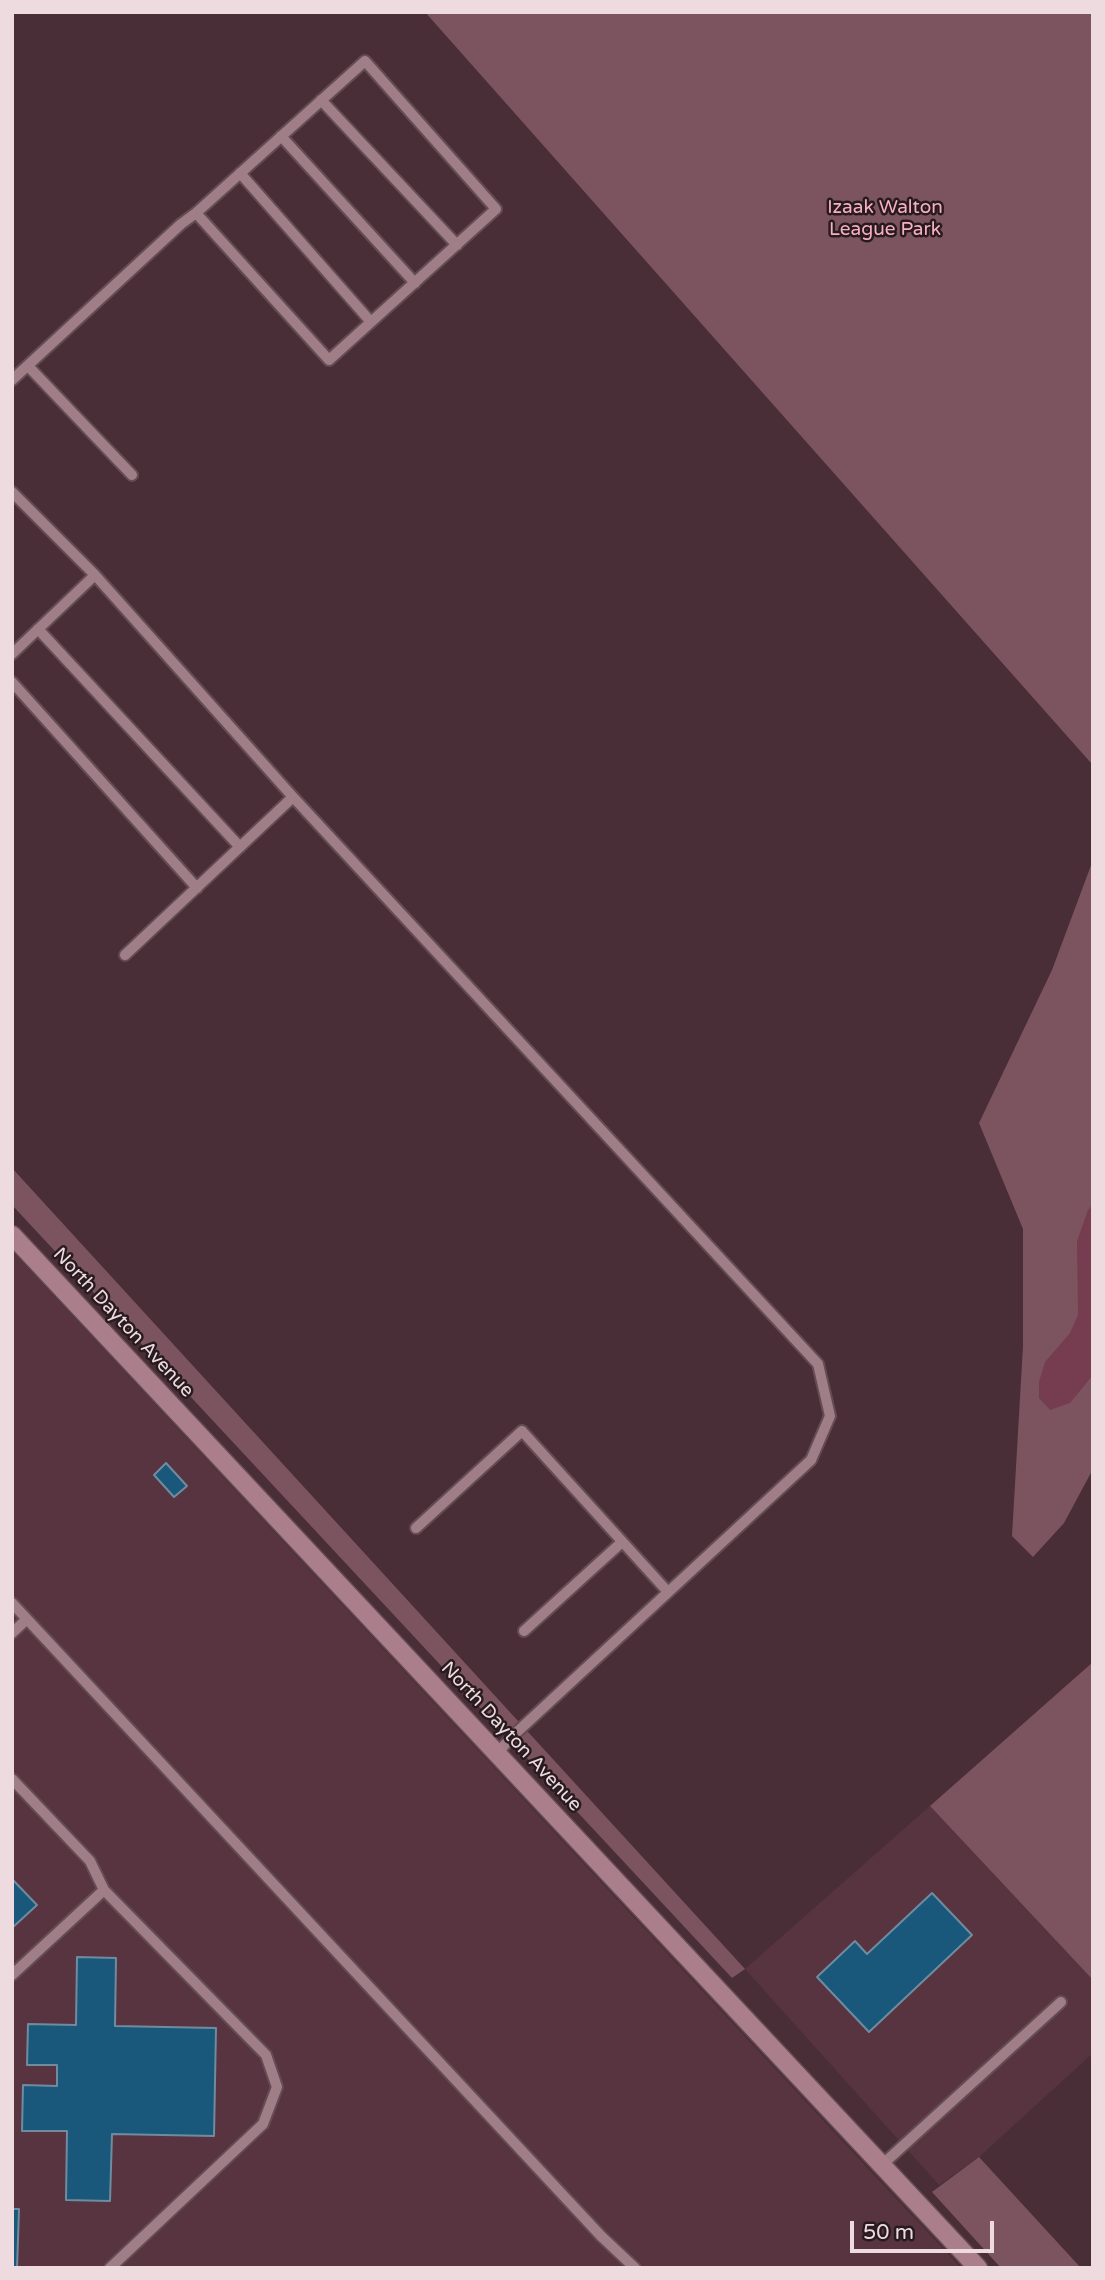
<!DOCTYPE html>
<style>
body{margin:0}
#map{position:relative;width:1105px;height:2280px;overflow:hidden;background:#4a2e37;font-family:"Varela Round",sans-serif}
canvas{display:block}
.frame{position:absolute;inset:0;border:14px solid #eedbe0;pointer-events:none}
.scale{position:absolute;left:850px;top:2221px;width:144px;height:32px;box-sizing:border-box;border:4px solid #eedbe0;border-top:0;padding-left:9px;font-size:21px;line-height:24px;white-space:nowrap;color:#eedbe0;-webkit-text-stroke:5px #281b1f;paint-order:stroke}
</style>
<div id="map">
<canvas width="1105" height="2280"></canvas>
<div class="frame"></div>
<div class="scale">50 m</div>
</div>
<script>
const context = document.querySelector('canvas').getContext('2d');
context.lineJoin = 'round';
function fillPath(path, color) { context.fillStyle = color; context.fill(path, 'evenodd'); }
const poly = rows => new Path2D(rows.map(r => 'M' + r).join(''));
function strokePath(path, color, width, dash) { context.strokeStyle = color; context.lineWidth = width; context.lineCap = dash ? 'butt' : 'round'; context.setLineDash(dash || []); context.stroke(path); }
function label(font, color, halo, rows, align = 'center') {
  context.font = font + ' "Varela Round",sans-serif'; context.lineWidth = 5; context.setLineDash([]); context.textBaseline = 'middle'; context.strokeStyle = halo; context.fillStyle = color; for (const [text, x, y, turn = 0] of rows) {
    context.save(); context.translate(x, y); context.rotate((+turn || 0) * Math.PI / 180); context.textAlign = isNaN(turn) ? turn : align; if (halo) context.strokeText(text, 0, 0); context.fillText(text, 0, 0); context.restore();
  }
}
const built = poly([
 [12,1251,961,2268,12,2268],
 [930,1806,1093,1980,1093,2053,979,2157,939,2185,745,1969]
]);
const green = poly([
 [425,12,1093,12,1093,768,1091,763],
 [1093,860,1093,1469,1064,1523,1033,1557,1012,1536,1023,1346,1023,1229,979,1123,1052,970],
 [12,1168,745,1969,732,1978,12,1205],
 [1093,1662,1093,1980,930,1806],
 [979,2157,1081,2268,1001,2268,932,2192]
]);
const water = poly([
 [1093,1204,1093,1375,1070,1403,1050,1410,1039,1398,1039,1382,1045,1362,1070,1333,1078,1315,1077,1241,1088,1210]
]);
const building = poly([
 [166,1463,187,1486,174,1497,154,1475,166,1463],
 [12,1879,37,1905,12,1928,12,1879],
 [932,1893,972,1935,869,2032,817,1977,855,1941,867,1954,932,1893],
 [77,1957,116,1958,115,2026,216,2028,214,2136,112,2134,110,2201,66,2200,67,2131,22,2131,23,2085,57,2086,57,2065,27,2065,28,2024,76,2025,77,1957],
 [12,2209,19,2209,17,2268,12,2268,12,2209]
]);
const service = poly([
 [321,100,457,245],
 [281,136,415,283],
 [240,173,371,322],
 [28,366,132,475],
 [12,380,181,224,196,213,365,61,496,209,329,360,196,213],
 [12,492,95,575],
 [38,629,240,847],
 [12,654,95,575,293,797,818,1364,830,1416,811,1460,517,1732,497,1753],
 [12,682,197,888],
 [125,955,293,797],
 [416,1528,522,1431,668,1592],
 [12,1603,601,2236,635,2268],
 [524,1631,622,1542],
 [12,1633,27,1619],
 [12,1779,90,1861,104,1890,266,2055,277,2087,263,2124,110,2268],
 [12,1975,104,1890],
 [883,2164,1061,2002]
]);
const secondary = poly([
 [12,1235,978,2268]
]);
const parkNames = [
 ["Izaak Walton",885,208],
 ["League Park",885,230]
];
const streetNames = [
 ["North Dayton Avenue",123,1323,47],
 ["North Dayton Avenue",511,1737,47]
];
fillPath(built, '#583440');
fillPath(green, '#7b5460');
fillPath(water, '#763c50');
fillPath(building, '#19587a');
strokePath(building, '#6f8c9f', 2);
strokePath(service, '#644c54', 14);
strokePath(secondary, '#644c54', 21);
strokePath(service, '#a07e88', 10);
strokePath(secondary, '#ab7e8c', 18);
label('19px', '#f8aec5', '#281b1f', parkNames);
label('19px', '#eedbe0', '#281b1f', streetNames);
</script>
